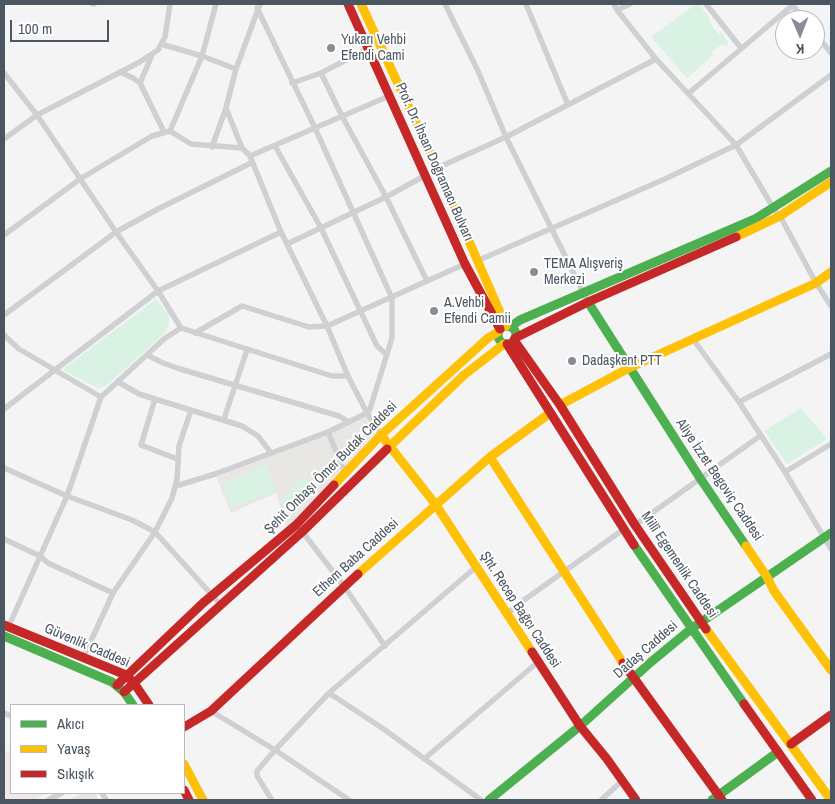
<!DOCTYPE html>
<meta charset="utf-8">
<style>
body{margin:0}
#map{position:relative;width:835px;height:804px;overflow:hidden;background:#f4f4f4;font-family:"Archivo Narrow",sans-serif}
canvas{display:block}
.frame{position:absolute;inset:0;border:5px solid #4a5661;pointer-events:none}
.legend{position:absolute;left:10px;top:704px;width:175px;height:90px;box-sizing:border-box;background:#fff;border:1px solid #b7bbc0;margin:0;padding:6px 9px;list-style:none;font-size:15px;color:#4a5661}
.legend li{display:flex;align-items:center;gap:10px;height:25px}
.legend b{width:25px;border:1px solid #b7bbc0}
.north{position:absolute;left:775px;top:10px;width:50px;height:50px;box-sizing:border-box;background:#fff;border:1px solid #b7bbc0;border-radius:50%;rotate:179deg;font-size:14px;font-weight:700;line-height:20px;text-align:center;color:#4a5661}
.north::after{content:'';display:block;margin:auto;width:18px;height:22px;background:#868d94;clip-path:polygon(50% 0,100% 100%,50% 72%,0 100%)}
.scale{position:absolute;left:10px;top:20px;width:99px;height:22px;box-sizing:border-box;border:2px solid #4a5661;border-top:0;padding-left:6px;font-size:15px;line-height:18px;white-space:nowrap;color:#4a5661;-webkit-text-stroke:4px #fff;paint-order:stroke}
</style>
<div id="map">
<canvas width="835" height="804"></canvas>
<div class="frame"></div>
<ul class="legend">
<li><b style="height:6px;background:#4caf50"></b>Akıcı</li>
<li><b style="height:6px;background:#ffc107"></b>Yavaş</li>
<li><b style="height:6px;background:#c62828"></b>Sıkışık</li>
</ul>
<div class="north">K</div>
<div class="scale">100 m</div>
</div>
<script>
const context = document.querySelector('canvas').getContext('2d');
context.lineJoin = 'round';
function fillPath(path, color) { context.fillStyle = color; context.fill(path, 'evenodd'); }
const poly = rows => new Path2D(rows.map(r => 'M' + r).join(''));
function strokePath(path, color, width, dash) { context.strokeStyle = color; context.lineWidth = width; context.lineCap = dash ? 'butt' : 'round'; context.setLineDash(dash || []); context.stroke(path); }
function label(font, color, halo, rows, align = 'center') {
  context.font = font + ' "Archivo Narrow",sans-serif'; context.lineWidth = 4; context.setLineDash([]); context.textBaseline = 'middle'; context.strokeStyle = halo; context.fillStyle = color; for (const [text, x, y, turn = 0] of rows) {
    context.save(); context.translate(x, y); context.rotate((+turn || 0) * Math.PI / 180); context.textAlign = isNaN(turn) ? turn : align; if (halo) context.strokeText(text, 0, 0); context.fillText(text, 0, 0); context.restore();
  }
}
const commercial = poly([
 [367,413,381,435,288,531,276,493,231,513,215,474]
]);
const education = poly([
 [83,793,94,793,99,800,69,800]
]);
const medical = poly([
 [11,750,11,793,47,793,33,800,4,800,4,753]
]);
const green = poly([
 [696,4,699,4,710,19,711,24,719,35,721,31,728,42,728,46,721,45,711,52,714,54,687,78,651,37],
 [156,299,169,314,169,325,164,334,106,386,99,388,95,387,62,370],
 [801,408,827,439,787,464,764,431],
 [266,465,276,491,232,508,222,483],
 [304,477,317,491,295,512,282,498]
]);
const street = poly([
 [93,4,94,4],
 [445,4,478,71,506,137,588,302],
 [526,4,568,105],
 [614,4,617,10,656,59,736,145,774,209,780,216,816,283,831,306],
 [706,4,741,48],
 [791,4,805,20],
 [617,10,630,4],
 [815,33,831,53],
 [161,44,202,56,236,69],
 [120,72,133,78,140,83,152,55],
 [4,73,37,115,116,232,158,291,181,328],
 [321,73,342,116,386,197,427,281],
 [140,83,164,132],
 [292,83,321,73,369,48],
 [689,93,794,4],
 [226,108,242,148,250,156,281,232,327,326,348,376,367,413,381,435],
 [170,131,202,56,216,4],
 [4,139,37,115,138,63,158,50,165,37,170,4],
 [275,146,321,228,377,346,387,355],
 [212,147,226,108,236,69,260,4],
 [250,156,389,96],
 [437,168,506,137,656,59],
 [4,235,80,179,152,136,170,131,191,144,242,148],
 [287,244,386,197,426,175],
 [479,260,665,179,736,145,831,75],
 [4,315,116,232,158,209,251,163],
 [181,328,332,376,348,376],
 [195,333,242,306,309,327,327,326,465,264],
 [4,335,19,349,101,397],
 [693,339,739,402,785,472,831,549],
 [147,355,163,363,180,369,339,416,349,422],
 [118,382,139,394,242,426,258,436,271,453],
 [155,399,141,445,177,459],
 [739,402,831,354],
 [4,409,158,291,281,232],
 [224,419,247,350],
 [328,432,345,473],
 [4,468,67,496,132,520,155,532,221,605],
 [785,472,831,444],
 [176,486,215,474,328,432,367,413,370,409,392,338,392,298,315,128,257,8],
 [635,525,760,436],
 [301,530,344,586,385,646],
 [4,539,40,556,48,563,113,593],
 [508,613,524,600,624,529],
 [8,628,67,496,101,397,164,339,181,328],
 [83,658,113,593,155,532,172,498,177,479,179,446,191,410],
 [329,693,385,730,481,800],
 [211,711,275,750,349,800],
 [4,713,11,716],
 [424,759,538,662],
 [102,793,106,800],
 [48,800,62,793],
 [272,800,257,776,257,771,275,750,329,693,476,567],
 [601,800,622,781]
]);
const fast = poly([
 [588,302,700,478,746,546],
 '498 335a9 9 0 1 1 18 0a9 9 0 1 1-18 0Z',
 [510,327,520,320,755,219,831,171],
 [634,545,744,704],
 [4,636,112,682,124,692,133,705],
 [489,800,580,726,651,662,691,629,831,533],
 [712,800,778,752]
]);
const slow = poly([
 [361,4,437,168,506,326],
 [736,237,780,216,831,182],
 [560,405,629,368,816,283,831,272],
 [381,435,436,505,532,652],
 [387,449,464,375,504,344],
 [490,457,623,663],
 [334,485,381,435,488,338,498,332],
 [746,546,767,577,774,591,831,670],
 [358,574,490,457,550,413],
 [706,629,831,800],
 [184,764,203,800]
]);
const jam = poly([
 [348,4,465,264,500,329],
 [515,338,588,302,736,237],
 [514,340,560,405,635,525,706,629],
 [507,344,634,545],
 [4,625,126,675,134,683,149,705],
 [532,652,580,726,607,759,636,800],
 [623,663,722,800],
 [117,685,203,603,296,525,334,485],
 [124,692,302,532,387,449],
 [744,704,812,800],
 [184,727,211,711,358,574],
 [791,744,831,715],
 [184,790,189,800]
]);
const markers = [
 [331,48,5,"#868d94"],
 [534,272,5,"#868d94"],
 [434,311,5,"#868d94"],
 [572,361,5,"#868d94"]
];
const poiNames = [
 ["Yukarı Vehbi",341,40],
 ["Efendi Cami",341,56],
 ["TEMA Alışveriş",544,264],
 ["Merkezi",544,280],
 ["A.Vehbi",444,303],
 ["Efendi Camii",444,319],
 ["Dadaşkent PTT",582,361]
];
const streetNames = [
 ["Prof. Dr. İhsan Doğramacı Bulvarı",434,162,66],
 ["Şehit Onbaşı Ömer Budak Caddesi",331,468,-45],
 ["Aliye İzzet Begoviç Caddesi",719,480,56],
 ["Ethem Baba Caddesi",356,558,-42],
 ["Millî Egemenlik Caddesi",679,565,56],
 ["Şht. Recep Bağcı Caddesi",520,610,57],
 ["Güvenlik Caddesi",87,646,23],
 ["Dadaş Caddesi",646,650,-41]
];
fillPath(commercial, '#e8e7e3');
fillPath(education, '#e6e5e6');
fillPath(medical, '#f1e7e6');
fillPath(green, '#d9f2e3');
strokePath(street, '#ced0d2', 5.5);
strokePath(fast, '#4caf50', 9);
strokePath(slow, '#ffc107', 9);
strokePath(jam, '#c62828', 9);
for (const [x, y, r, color] of markers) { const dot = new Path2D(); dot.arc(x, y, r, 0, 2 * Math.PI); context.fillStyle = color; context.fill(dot); strokePath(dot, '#fff', 2); }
label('14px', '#4a5661', '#fff', poiNames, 'left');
label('14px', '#4a5661', '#fff', streetNames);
</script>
